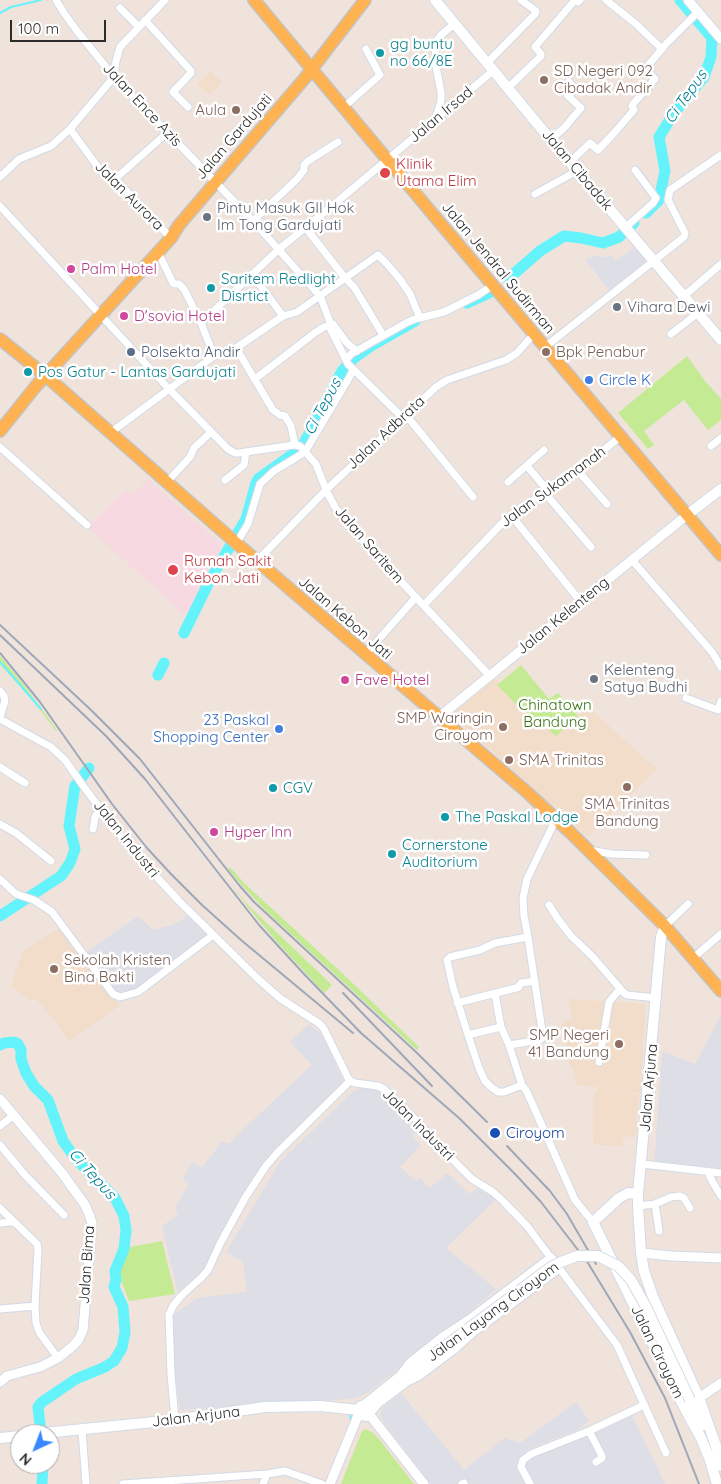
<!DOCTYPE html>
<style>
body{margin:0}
#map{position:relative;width:721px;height:1484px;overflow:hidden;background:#efe3dc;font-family:Quicksand,sans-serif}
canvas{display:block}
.north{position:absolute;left:10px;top:1424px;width:50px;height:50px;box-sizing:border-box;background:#fff;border:1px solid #ababab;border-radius:50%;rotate:223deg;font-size:14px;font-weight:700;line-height:20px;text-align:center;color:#2c2c2c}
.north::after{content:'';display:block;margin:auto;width:18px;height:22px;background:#3988ff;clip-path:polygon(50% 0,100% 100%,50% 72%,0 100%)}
.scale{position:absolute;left:10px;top:20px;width:96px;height:22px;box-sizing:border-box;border:2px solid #2c2c2c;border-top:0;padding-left:6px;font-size:15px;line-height:18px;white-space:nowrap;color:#2c2c2c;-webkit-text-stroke:4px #fff;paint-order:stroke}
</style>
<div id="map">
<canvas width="721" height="1484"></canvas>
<div class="north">N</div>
<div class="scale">100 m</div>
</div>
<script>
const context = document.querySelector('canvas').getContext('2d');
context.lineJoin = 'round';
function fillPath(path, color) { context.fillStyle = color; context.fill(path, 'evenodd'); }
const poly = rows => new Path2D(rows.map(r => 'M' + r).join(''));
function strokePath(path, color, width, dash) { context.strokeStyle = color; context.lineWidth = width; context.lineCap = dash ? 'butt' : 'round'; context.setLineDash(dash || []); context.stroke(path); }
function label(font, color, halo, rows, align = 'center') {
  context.font = font + ' Quicksand,sans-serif'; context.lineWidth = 5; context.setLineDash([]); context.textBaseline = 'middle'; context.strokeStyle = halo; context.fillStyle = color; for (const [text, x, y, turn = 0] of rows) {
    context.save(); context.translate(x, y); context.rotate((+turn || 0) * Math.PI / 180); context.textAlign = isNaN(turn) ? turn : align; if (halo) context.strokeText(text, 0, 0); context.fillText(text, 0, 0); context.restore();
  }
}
const industrial = poly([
 [635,247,647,261,610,291,585,260,594,256,604,257,612,255,616,261],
 [138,916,153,930,173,925,188,916,209,937,140,988,122,995,115,993,85,953],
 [721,1015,721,1171,654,1167,662,1051,695,1064],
 [309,1024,321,1034,326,1042,344,1083,267,1158,219,1236,205,1268,178,1293,162,1226,178,1215,175,1208,189,1184,183,1178,192,1162,202,1168,222,1141,230,1144,233,1139,312,1065,290,1042],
 [362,1088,378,1090,417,1131,412,1136,421,1145,400,1167,416,1181,420,1178,430,1188,447,1173,469,1194,477,1188,496,1199,446,1248,496,1289,441,1337,367,1393,356,1398,335,1400,180,1410,169,1318,197,1298,247,1292,243,1262,226,1252,279,1163,354,1090],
 [401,1393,464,1470,504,1438,520,1443,576,1402,589,1421,579,1429,528,1449,526,1456,518,1464,529,1484,430,1484,383,1421,380,1414,381,1410,384,1406],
 [632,1415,665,1484,533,1484,524,1468,523,1462]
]);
const education = poly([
 [211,71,222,82,209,95,197,84],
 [495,679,558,732,588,707,657,769,588,837,456,719,455,711],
 [60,928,120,1005,69,1042,53,1019,36,999,30,1000,11,986,22,952],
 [569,999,646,1004,640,1093,597,1091,597,1087,576,1085,573,1067,570,1066,562,1023,572,1018],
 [594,1091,639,1094,636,1136,624,1137,622,1147,593,1144]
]);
const medical = poly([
 [148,479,222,545,202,594,184,615,88,527,125,489,135,493]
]);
const green = poly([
 [687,356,705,381,721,399,721,420,708,430,684,400,644,431,654,445,648,449,618,413],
 [0,656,27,689,57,730,56,731,34,702,0,664],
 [521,665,549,699,558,693,578,716,556,736,539,721,538,722,518,704,517,705,497,685],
 [230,867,244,883,341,972,419,1047,417,1050,266,911,236,879,228,869],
 [231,884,248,905,332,985,324,993,277,942,247,906],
 [162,1241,175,1294,129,1301,121,1280,119,1271,130,1247],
 [365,1429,372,1432,379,1439,414,1484,341,1484,362,1431]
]);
const stream = poly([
 [0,13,11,7,41,0],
 [0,662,41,709],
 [350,1414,351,1419]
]);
const river = poly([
 [646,213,659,200,665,171,659,137,674,113,704,77,711,57,712,38,680,0],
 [508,279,540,251,564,236,581,238,603,243,619,237,634,223],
 [467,303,489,293],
 [184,633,210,580,246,519,256,483,258,479,297,451,304,443,342,371,354,358,371,346,415,321],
 [158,675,164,663],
 [0,916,61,876,70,863,75,849,69,826,75,786,89,768],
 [0,1045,4,1043,14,1042,18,1044,21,1050,21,1059,26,1073,34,1086,48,1100,63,1141,76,1159,115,1198,124,1216,126,1230,124,1249,115,1271,116,1280,114,1287,123,1307,125,1332,122,1348,114,1361,105,1367,76,1379,42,1402,38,1407,41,1434],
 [42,1484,43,1464]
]);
const minor = poly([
 [56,0,64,13,77,31,114,77,253,221,320,296,330,322,329,326,348,364,402,417],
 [606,0,636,24,662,49],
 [120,8,139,27],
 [145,20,191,71,191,73,173,92,188,107],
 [487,63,535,14,536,11,521,0],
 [508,88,541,56,541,54,535,47,575,0,578,2,580,0],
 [344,107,380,75,366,49],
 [435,120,441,101,441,92,435,62,436,42,440,36,454,24],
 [70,129,103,174,110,178,115,179,171,238],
 [551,139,564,128,581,108,568,96,575,89,569,82],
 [570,162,590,143,598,150,614,133,634,110,632,106,633,104,655,79,645,69,666,44,698,12],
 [0,177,19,159,51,146,70,129,114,77,116,61,120,47,165,0],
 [115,179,167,133],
 [535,194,577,171],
 [0,206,169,389,228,449,235,453,239,453,287,446,295,445,300,446,316,464,326,490,335,507,349,526,489,675],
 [253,221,298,178,304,170,304,165,308,161,338,142],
 [305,227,345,278,354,287,383,335],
 [626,227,653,203,656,198,635,170],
 [158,252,173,283,175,284,179,284,184,289,201,323],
 [252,274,283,316],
 [684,296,721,264],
 [671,334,698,313],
 [545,347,684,237,685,233,668,200,670,190,721,155],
 [236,348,273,410,280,415,285,416,291,426,295,445],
 [214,356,201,323,279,249,332,206,494,70],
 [346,360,351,354,406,323,415,319,444,312,478,295,493,285],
 [255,379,316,332,324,327,333,324,347,343,357,351],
 [406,415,473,497],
 [110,433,214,356,236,348,283,316,297,312,378,255,387,264,399,278,410,294,420,318],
 [711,446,721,438],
 [0,447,87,525],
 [527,466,548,491],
 [578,471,607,504],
 [225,480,244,465,246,452],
 [167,482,190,457,194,448,211,432],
 [508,482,544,450],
 [545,493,591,547],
 [511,515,581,602],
 [236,544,248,524,260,484,274,471,305,452,349,378,353,370],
 [632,560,712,652,721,667],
 [257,561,326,490,436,387,447,380,506,360,517,353,534,334],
 [424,605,505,520,518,510,578,471,621,436],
 [365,655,416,597],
 [0,691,4,696,5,701,0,717],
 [686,698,718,710,721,701],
 [0,719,51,747,65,760,84,787,129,847,179,901,258,979,281,999,320,1024,324,1029,349,1080,355,1083,378,1086,384,1089,417,1121,435,1142,472,1179,493,1192,504,1202,527,1226,551,1258],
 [0,767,25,783],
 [556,819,527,879,523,898,524,916,528,937,543,1037,540,1040,509,1045,522,1085,527,1092,575,1200,593,1222],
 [0,824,16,833,51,861],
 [93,829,95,817,101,809],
 [589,850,612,854,646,855],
 [0,879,16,894,34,900,52,912,113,994,120,997,138,992,213,935],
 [549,905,558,919,571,936,593,957,624,993,627,995,657,998],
 [665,926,688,904],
 [693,958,721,934],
 [495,994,501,1027],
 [457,1003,516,988,518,988,521,983,535,981],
 [468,1035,479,1068,485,1081,490,1086,498,1092,504,1092,522,1085],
 [509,1045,501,1027,468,1035,453,987,447,960,450,957,480,950,495,943,528,937],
 [599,1062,609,1002,620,989],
 [0,1126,14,1115],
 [0,1145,25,1175,64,1215],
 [642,1164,721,1173],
 [708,1172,712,1181,721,1196],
 [655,1204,659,1231],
 [638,1206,655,1204,671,1197,680,1196,684,1198,690,1208],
 [0,1208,37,1244,38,1249,35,1306,36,1323,39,1332,58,1358],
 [0,1223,13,1222],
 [559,1268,617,1345,666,1453],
 [0,1309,35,1306],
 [175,1420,171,1374,169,1315,173,1306,181,1296,203,1276,208,1270,221,1242,245,1198,266,1166,278,1152,350,1081],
 [82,1430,86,1484],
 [589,1431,602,1456,602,1458,596,1462],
 [123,1484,267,1474,285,1471,322,1484],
 [263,1484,267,1474],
 [462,1484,464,1483],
 [530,1484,521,1467,523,1460,531,1454,589,1431,644,1405]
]);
const tertiary = poly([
 [688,0,721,39],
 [439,717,687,515],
 [0,1099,62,1173,85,1205,89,1214,92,1223,83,1330,79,1339,73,1346,58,1358,40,1367,7,1376,0,1382],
 [641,1253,672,1256,721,1258],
 [402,1374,410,1363,443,1337,469,1320,551,1258,559,1268,473,1332,454,1349,418,1376,405,1382],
 [699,1398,721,1383],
 [369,1414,424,1484],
 [330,1484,359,1413]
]);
const secondary = poly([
 [435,0,540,127,721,340],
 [687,515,721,489],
 [665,926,661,937,638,1194,638,1206,641,1253,644,1271,653,1297,699,1398,716,1446,721,1466],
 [638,1194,628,1193,619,1198,593,1222,683,1405,701,1438,710,1460,717,1484],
 [690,1400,701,1426],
 [359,1410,361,1406,365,1405,400,1377,417,1367,433,1355],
 [359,1410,361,1415,367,1416,377,1403,405,1382,413,1372],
 [33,1434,175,1420,265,1407,320,1406,359,1410],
 [0,1438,20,1436]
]);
const primary = poly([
 [254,0,441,224,721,555],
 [0,339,46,376,235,542,528,793,570,832,665,926,721,991],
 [0,431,36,386,171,238,179,225,305,78,365,0]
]);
const rail = poly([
 [0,625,91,710,140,759,239,885,254,902,416,1052,487,1122],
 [0,635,106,736,145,779,259,925,303,973,361,1033,459,1118,516,1175,541,1202,588,1263,630,1332,665,1398,699,1484],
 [0,653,40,702,112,804,147,848,171,874,202,905,241,940,353,1033],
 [343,993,432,1086],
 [507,1146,550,1191,567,1214,596,1264]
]);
const secondaryBridge = poly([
 [433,1355,551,1267,561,1262,577,1256,598,1256,618,1266,631,1280,645,1305,690,1400]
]);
const markers = [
 [380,53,5,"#0f9aa8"],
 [544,80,5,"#8d6e63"],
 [236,110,5,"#8d6e63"],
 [385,173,6,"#e0444e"],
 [207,217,5,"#6b7280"],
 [71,269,5,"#d1479c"],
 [211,288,5,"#0f9aa8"],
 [617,307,5,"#6b7280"],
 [124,316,5,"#d1479c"],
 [131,352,5,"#5c6f8a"],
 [546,352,5,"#8d6e63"],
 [28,372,5,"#0f9aa8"],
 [589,380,5,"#3f7fe0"],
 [173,570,6,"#e0444e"],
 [594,679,5,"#6b7280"],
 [345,680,5,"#d1479c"],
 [503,727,5,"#8d6e63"],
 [279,729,5,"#3f7fe0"],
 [509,760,5,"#8d6e63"],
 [627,787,5,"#8d6e63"],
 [273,788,5,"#0f9aa8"],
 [445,817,5,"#0f9aa8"],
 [214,832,5,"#d1479c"],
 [392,854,5,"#0f9aa8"],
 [54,969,5,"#8d6e63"],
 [619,1044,5,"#8d6e63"],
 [495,1133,6,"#1a4fb4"]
];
const cultureNames = [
 ["gg buntu",390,44],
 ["no 66/8E",390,61],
 ["Saritem Redlight",221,279],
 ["Disrtict",221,296],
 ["Pos Gatur - Lantas Gardujati",38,372],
 ["CGV",283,788],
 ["The Paskal Lodge",455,817],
 ["Cornerstone",402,845],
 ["Auditorium",402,862]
];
const educationNames = [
 ["SD Negeri 092",554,71],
 ["Cibadak Andir",554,88],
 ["Aula",226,110,"right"],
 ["Bpk Penabur",556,352],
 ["SMP Waringin",493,718,"right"],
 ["Ciroyom",493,735,"right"],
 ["SMA Trinitas",519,760],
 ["SMA Trinitas",627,804,"center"],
 ["Bandung",627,821,"center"],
 ["Sekolah Kristen",64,960],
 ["Bina Bakti",64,977],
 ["SMP Negeri",609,1035,"right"],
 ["41 Bandung",609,1052,"right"]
];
const streetNames = [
 ["Jalan Ence Azis",142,105,47],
 ["Jalan Irsad",441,115,-40],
 ["Jalan Gardujati",234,137,-49],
 ["Jalan Cibadak",577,170,50],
 ["Jalan Aurora",129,196,45],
 ["Jalan Jendral Sudirman",498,268,50],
 ["Jalan Adbrata",386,433,-43],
 ["Jalan Sukamanah",553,487,-36],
 ["Jalan Saritem",369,545,49],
 ["Jalan Kelenteng",563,616,-39],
 ["Jalan Kebon Jati",345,618,41],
 ["Jalan Industri",126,839,51],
 ["Jalan Arjuna",649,1088,-85],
 ["Jalan Industri",418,1125,45],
 ["Jalan Bima",87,1265,-86],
 ["Jalan Layang Ciroyom",493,1312,-36],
 ["Jalan Ciroyom",657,1352,64],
 ["Jalan Arjuna",196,1417,-7]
];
const healthNames = [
 ["Klinik",396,164],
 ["Utama Elim",396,181],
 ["Rumah Sakit",184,561],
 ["Kebon Jati",184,578]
];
const worshipNames = [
 ["Pintu Masuk GII Hok",217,208],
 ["Im Tong Gardujati",217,225],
 ["Vihara Dewi",627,307],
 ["Kelenteng",604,670],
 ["Satya Budhi",604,687]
];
const hotelNames = [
 ["Palm Hotel",81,269],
 ["D'sovia Hotel",134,316],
 ["Fave Hotel",355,680],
 ["Hyper Inn",224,832]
];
const serviceNames = [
 ["Polsekta Andir",141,352]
];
const shopNames = [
 ["Circle K",599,380],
 ["23 Paskal",269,720,"right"],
 ["Shopping Center",269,737,"right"]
];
const parkNames = [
 ["Chinatown",555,705],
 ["Bandung",555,722]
];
const transitNames = [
 ["Ciroyom",506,1133]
];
const waterNames = [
 ["Ci Tepus",686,97,-55],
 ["Ci Tepus",323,407,-62],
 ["Ci Tepus",92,1174,48]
];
fillPath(industrial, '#dedee7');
fillPath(education, '#f2ddca');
fillPath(medical, '#f6d9e1');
fillPath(green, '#c4eb93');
strokePath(stream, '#65f3fb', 2);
strokePath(river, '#65f3fb', 11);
strokePath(minor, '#d1dae6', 9);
strokePath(tertiary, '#d1dae6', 11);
strokePath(secondary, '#d1dae6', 12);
strokePath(primary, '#c4c4c4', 14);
strokePath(minor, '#fff', 7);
strokePath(tertiary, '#fff', 9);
strokePath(secondary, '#fff', 10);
strokePath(primary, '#ffb251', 11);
strokePath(rail, '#9ea7b8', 2);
strokePath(secondaryBridge, '#d1dae6', 12, []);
strokePath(secondaryBridge, '#fff', 10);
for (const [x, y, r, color] of markers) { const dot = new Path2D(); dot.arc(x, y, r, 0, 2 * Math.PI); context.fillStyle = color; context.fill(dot); strokePath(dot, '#fff', 2); }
label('15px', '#0d838f', '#fff', cultureNames, 'left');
label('15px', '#785e54', '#fff', educationNames, 'left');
label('15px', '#2c2c2c', '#fff', streetNames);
label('15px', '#be3a42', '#fff', healthNames, 'left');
label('15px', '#5b616d', '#fff', worshipNames, 'left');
label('15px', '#b23c85', '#fff', hotelNames, 'left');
label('15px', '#4e5e75', '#fff', serviceNames, 'left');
label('15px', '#366cbe', '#fff', shopNames, 'left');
label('15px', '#3a7213', '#fff', parkNames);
label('15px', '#164399', '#fff', transitNames, 'left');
label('italic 16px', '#038194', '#fff', waterNames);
</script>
